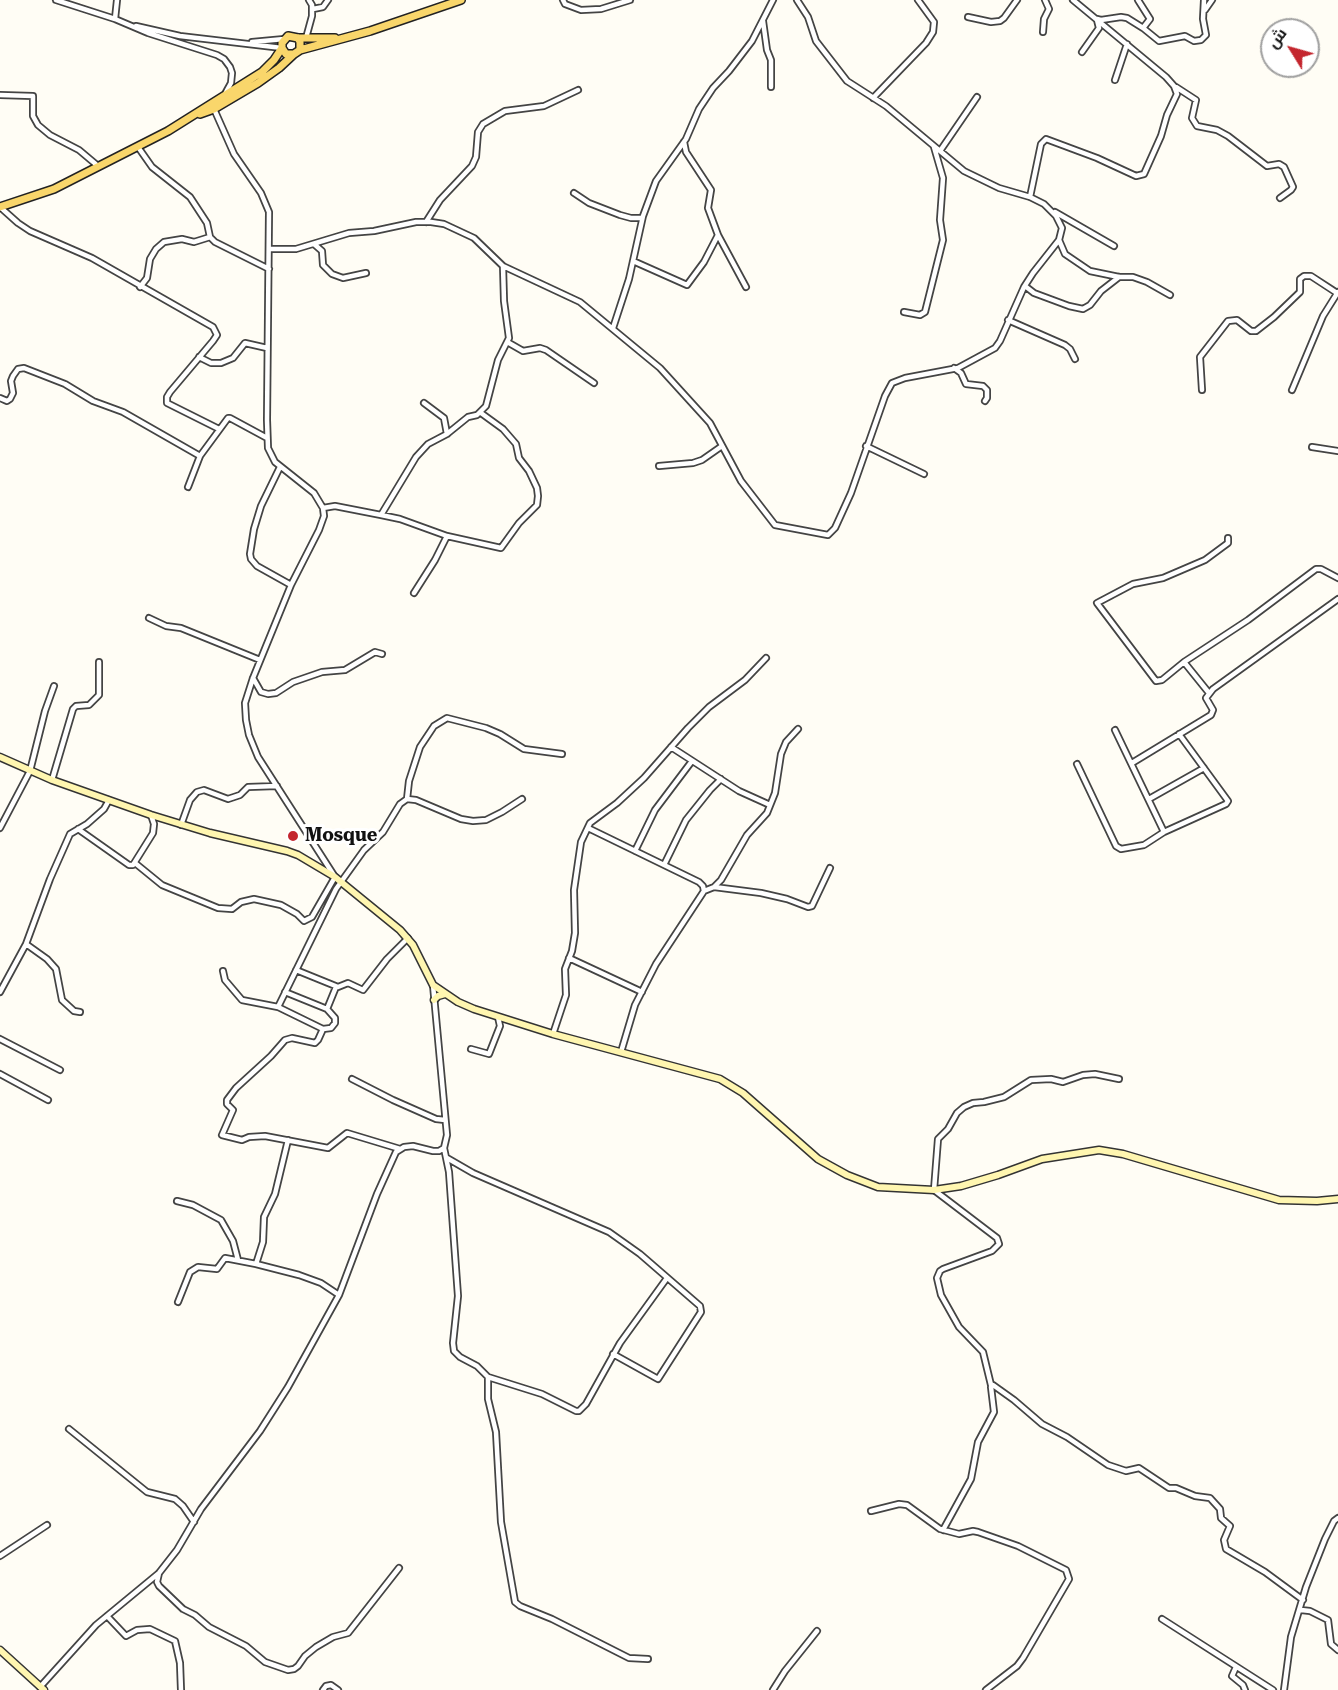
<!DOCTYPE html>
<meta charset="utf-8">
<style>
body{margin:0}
#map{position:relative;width:1338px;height:1690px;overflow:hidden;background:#fffdf5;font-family:"Roboto Serif",Cairo,serif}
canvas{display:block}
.north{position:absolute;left:1260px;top:18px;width:60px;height:60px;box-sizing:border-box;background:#fff;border:2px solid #a0a0a0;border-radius:50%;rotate:307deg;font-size:16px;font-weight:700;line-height:24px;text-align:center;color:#111}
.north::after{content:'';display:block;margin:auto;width:21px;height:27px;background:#c4262e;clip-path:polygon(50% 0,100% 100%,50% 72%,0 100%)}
</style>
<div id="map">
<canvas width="1338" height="1690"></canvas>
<div class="north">ش</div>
</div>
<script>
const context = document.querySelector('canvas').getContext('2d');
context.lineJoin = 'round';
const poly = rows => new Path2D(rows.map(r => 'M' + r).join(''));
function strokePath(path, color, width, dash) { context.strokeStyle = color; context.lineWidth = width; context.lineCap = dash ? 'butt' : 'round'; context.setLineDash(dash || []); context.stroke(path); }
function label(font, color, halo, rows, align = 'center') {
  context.font = font + ' "Roboto Serif",serif'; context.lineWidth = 6; context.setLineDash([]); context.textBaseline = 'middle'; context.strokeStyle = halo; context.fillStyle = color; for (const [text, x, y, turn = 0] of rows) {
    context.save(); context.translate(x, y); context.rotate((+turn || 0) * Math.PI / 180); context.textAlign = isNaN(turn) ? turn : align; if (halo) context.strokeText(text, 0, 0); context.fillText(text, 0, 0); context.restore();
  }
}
const street = poly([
 [56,0,115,19,148,33,217,55,224,59,230,67,232,73,231,83,226,92],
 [563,0,565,4,581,10,601,9,630,0],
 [1138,0,1150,19,1143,28],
 [313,9,323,7,328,0],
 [1205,10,1212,0],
 [968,17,991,22,1000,21,1004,18,1017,0],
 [115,19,117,0],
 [1097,19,1101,20,1121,17,1127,18,1143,28,1159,41,1185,36,1194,41,1201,40,1206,35,1203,19,1204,0],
 [763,21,767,50,771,60,771,87],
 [136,26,180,36,282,48],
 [1043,32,1044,19,1049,9,1045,0],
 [306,38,312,16,312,5,309,0],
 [252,42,284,39],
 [1082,52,1099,28,1097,20],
 [1115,80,1127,44],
 [1176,87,1196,100,1192,118,1197,126,1217,130,1228,136,1267,166,1279,164,1284,167,1293,187,1291,190,1280,198],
 [0,95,33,96,33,116,38,125,50,135,79,150,98,166],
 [873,98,926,43,933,32,934,22,918,0],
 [684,142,686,152,711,190,708,208,718,235,746,287],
 [138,147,152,167,190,197,207,223,210,237,215,242,269,269],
 [940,151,977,97],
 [574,193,589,203,620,215,631,218,642,218],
 [1030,197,1041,144,1046,139,1097,158,1136,176,1144,174,1161,136,1167,115,1177,94,1174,86,1166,77,1073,0],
 [0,207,18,223,30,231,92,258,213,327,217,335,213,341,170,392,167,397,167,403,219,429],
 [1055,212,1114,246],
 [426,222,440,200,472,166,476,157,478,132,483,124,505,111,544,106,578,90],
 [1059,240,1065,254,1090,271,1119,277,1133,277,1147,282,1170,295],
 [314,244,322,251,323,265,332,274,343,278,366,273],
 [269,249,296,249,349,233,374,231,416,222,431,222,444,224,474,238,503,266,580,302,660,368,710,423,741,481,775,525,828,535,835,528,851,493,885,396,892,383,905,378,958,368,995,348,1000,341,1024,287,1033,273,1059,240,1062,228,1056,216,1044,204,1030,197,999,188,964,171,886,106,847,81,816,41,808,17,797,0],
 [633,261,687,285,704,262,718,235],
 [1025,286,1034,293,1069,306,1083,309,1090,305,1101,291,1119,277],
 [140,287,147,278,150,259,156,249,164,242,182,239,194,242,210,237],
 [904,312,920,315,925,312,943,240,940,220,943,178,934,147],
 [1008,320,1065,345,1070,349,1075,359],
 [613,328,629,279,643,216,656,181,686,139,699,109,713,88,729,71,752,41,773,0],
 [509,343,523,351,540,348,546,350,594,383],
 [199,357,211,363,221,363,233,358,245,343,267,348],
 [954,368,961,373,966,384,983,386,987,390,987,398,985,401],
 [1202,390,1200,357,1228,321,1237,320,1251,331,1256,331,1274,317,1300,292,1300,279,1304,276,1311,276,1337,293],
 [1292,390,1323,316,1338,292],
 [0,398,7,401,10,399,13,393,11,381,13,376,18,369,24,368,65,384,93,401,123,412,200,456],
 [424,403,444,418,447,434],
 [866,446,924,474],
 [1312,447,1338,451],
 [659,466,693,463,702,460,722,446],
 [280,467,261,506,254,529,250,554,251,559,257,566,291,585],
 [188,487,200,456,228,418,230,418,267,438],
 [323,508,335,506,381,515,400,519,447,536,501,548,519,523,537,505,538,496,537,488,529,471,519,458,516,444,503,429,481,413],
 [381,515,416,457,428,444,447,434,468,417,477,415,486,406,498,360,509,338,504,301,503,266],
 [1228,538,1228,543,1205,560,1163,578,1133,584,1097,603,1156,681,1162,680,1184,662,1248,620,1316,569,1321,569,1338,578],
 [414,593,435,560,447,536],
 [149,618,166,626,181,628,260,660],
 [1184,662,1209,693],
 [253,678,261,692,268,694,276,693,293,682,322,672,345,670,375,652,382,654],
 [1115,730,1164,832],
 [671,747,739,791,770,805],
 [1132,763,1211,715,1213,710,1206,698,1213,689,1338,599],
 [1077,764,1116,846,1121,849,1144,845,1164,832,1226,804,1228,801,1179,734],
 [52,780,73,709,76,706,89,705,99,695,99,662],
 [407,799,409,781,420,747,434,726,447,718,486,728,500,734,524,749,562,754],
 [1149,799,1204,768],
 [181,825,190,800,197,792,204,790,228,799,240,795,248,787,277,786],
 [0,828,30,771,45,711,54,686],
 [588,828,699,882,703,886,704,891],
 [78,829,129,865,133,865,153,833,154,824,151,815],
 [635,851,655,810,692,761],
 [135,863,162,885,218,908,232,909,241,902,254,899,281,905,297,914,304,921,312,917,335,877,258,757,249,735,246,720,245,703,253,678,291,585,319,530,324,516,323,508,314,493,275,462,268,448,267,420,269,212,261,193,234,154,214,109,212,109],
 [664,865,686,820,710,790,721,779],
 [714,887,761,893,787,899,808,907,812,906,830,868],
 [26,944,47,959,56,969,62,1000,74,1011,80,1012],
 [569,958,642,992],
 [296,970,338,987,348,983,363,990,387,959,408,938],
 [223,971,225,980,242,1000,278,1007,323,1029,331,1028,335,1023,335,1018,327,1009,285,992],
 [0,992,26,944,50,879,70,834,87,824,104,809,109,800],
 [278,1007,336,889,364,850,383,832,400,804,407,799,416,800,461,819,473,821,486,820,502,812,522,799],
 [327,1009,336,987],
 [323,1029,318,1040,315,1043,292,1038,285,1040,271,1056,236,1088,227,1100,227,1104,233,1110,222,1135,242,1140,249,1137,265,1136,328,1148,347,1133,400,1149],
 [553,1034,566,995,565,969,572,951,575,933,574,890,581,842,590,823,617,803,644,778,688,728,709,707,745,680,766,658],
 [0,1039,60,1070],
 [471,1049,489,1054,500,1026,498,1017],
 [621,1052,635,1005,656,964,704,891,714,887,721,880,747,835,767,813,775,793,781,754,786,742,798,729],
 [0,1074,48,1100],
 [352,1079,393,1100,436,1119,445,1120],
 [444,1148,449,1172,458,1296,453,1343,454,1351,460,1357,477,1366,488,1377,488,1399,496,1432,501,1522,515,1602,520,1606,552,1619,629,1658,648,1659],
 [447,1158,473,1173,609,1232,640,1254,700,1306,701,1312,658,1379,613,1354],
 [177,1201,193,1205,221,1220,233,1241,238,1260],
 [256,1264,263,1242,264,1217,275,1194,288,1140],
 [178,1302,190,1272,198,1267,217,1269,225,1258,256,1264,299,1275,321,1283,339,1295],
 [488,1377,542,1394,576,1411,579,1411,586,1404,620,1343,667,1278],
 [991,1385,983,1352,959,1327,941,1295,937,1278,940,1271,943,1269,992,1251,999,1244,997,1238,934,1190,938,1139,948,1129,957,1113,964,1107,973,1103,984,1102,1004,1097,1031,1080,1051,1079,1063,1082,1083,1075,1095,1074,1119,1079],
 [69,1429,147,1492,175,1499,183,1506,194,1522],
 [871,1511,899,1504,907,1505,940,1529,959,1534,973,1531,978,1532,1018,1546,1066,1570,1069,1579,1023,1658,1017,1666,986,1690],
 [943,1530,971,1479,978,1442,994,1412,991,1387,993,1385,1014,1400,1042,1424,1067,1437,1108,1465,1126,1471,1139,1468,1169,1488,1176,1488,1195,1496,1210,1498,1220,1509,1221,1518,1230,1526,1224,1540,1226,1549,1265,1572,1303,1600],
 [0,1556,47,1525],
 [159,1573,157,1582,159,1586,183,1609,195,1615,209,1627,246,1646,265,1662,288,1670,294,1669,298,1666,305,1656,316,1647,333,1637,348,1633,399,1568],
 [1301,1610,1310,1611,1328,1620,1331,1644,1338,1650],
 [107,1616,126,1636,137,1630,150,1629,175,1641,180,1663,181,1690],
 [1162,1619,1273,1690],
 [1236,1667,1232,1676,1243,1685,1245,1690],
 [40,1687,96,1625,159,1573,177,1550,201,1509,260,1431,288,1387,339,1295,377,1194,396,1152,404,1147,413,1146,433,1151,439,1151,444,1148,447,1135,433,985],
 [323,1690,326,1686,331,1685,338,1690],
 [773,1690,785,1671,817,1631],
 [1284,1690,1291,1637,1306,1587,1325,1539,1334,1521,1338,1518]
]);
const secondary = poly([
 [0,757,52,780,151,815,210,833,287,851,298,855,335,877,400,930,413,945,433,985,458,1002,474,1009,553,1034,720,1079,743,1093,818,1159,847,1175,878,1187,934,1190,961,1186,998,1175,1042,1159,1099,1150,1123,1154,1279,1200,1317,1201,1338,1199],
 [434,1000,438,996,445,994],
 [0,1650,44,1690]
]);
const primary = poly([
 [298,38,300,42,300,50,294,54,286,54,282,48,282,43,288,36,298,38,335,38],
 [300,50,370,31,461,0],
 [200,114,214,109,258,83,279,68,294,54],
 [0,207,54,189,168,131,262,72,274,60,282,48]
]);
const markers = [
 [293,836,6,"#c4262e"]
];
const poiNames = [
 ["Mosque",305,836]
];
strokePath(street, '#444', 8);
strokePath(secondary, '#333', 9);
strokePath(primary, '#222', 10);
strokePath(street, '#fff', 4.5);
strokePath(secondary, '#fff6b0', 6);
strokePath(primary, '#f9d66b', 7);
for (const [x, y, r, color] of markers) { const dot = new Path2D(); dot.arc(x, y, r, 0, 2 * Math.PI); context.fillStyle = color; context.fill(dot); strokePath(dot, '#fff', 2); }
label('bold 18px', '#111', '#fff', poiNames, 'left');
</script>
